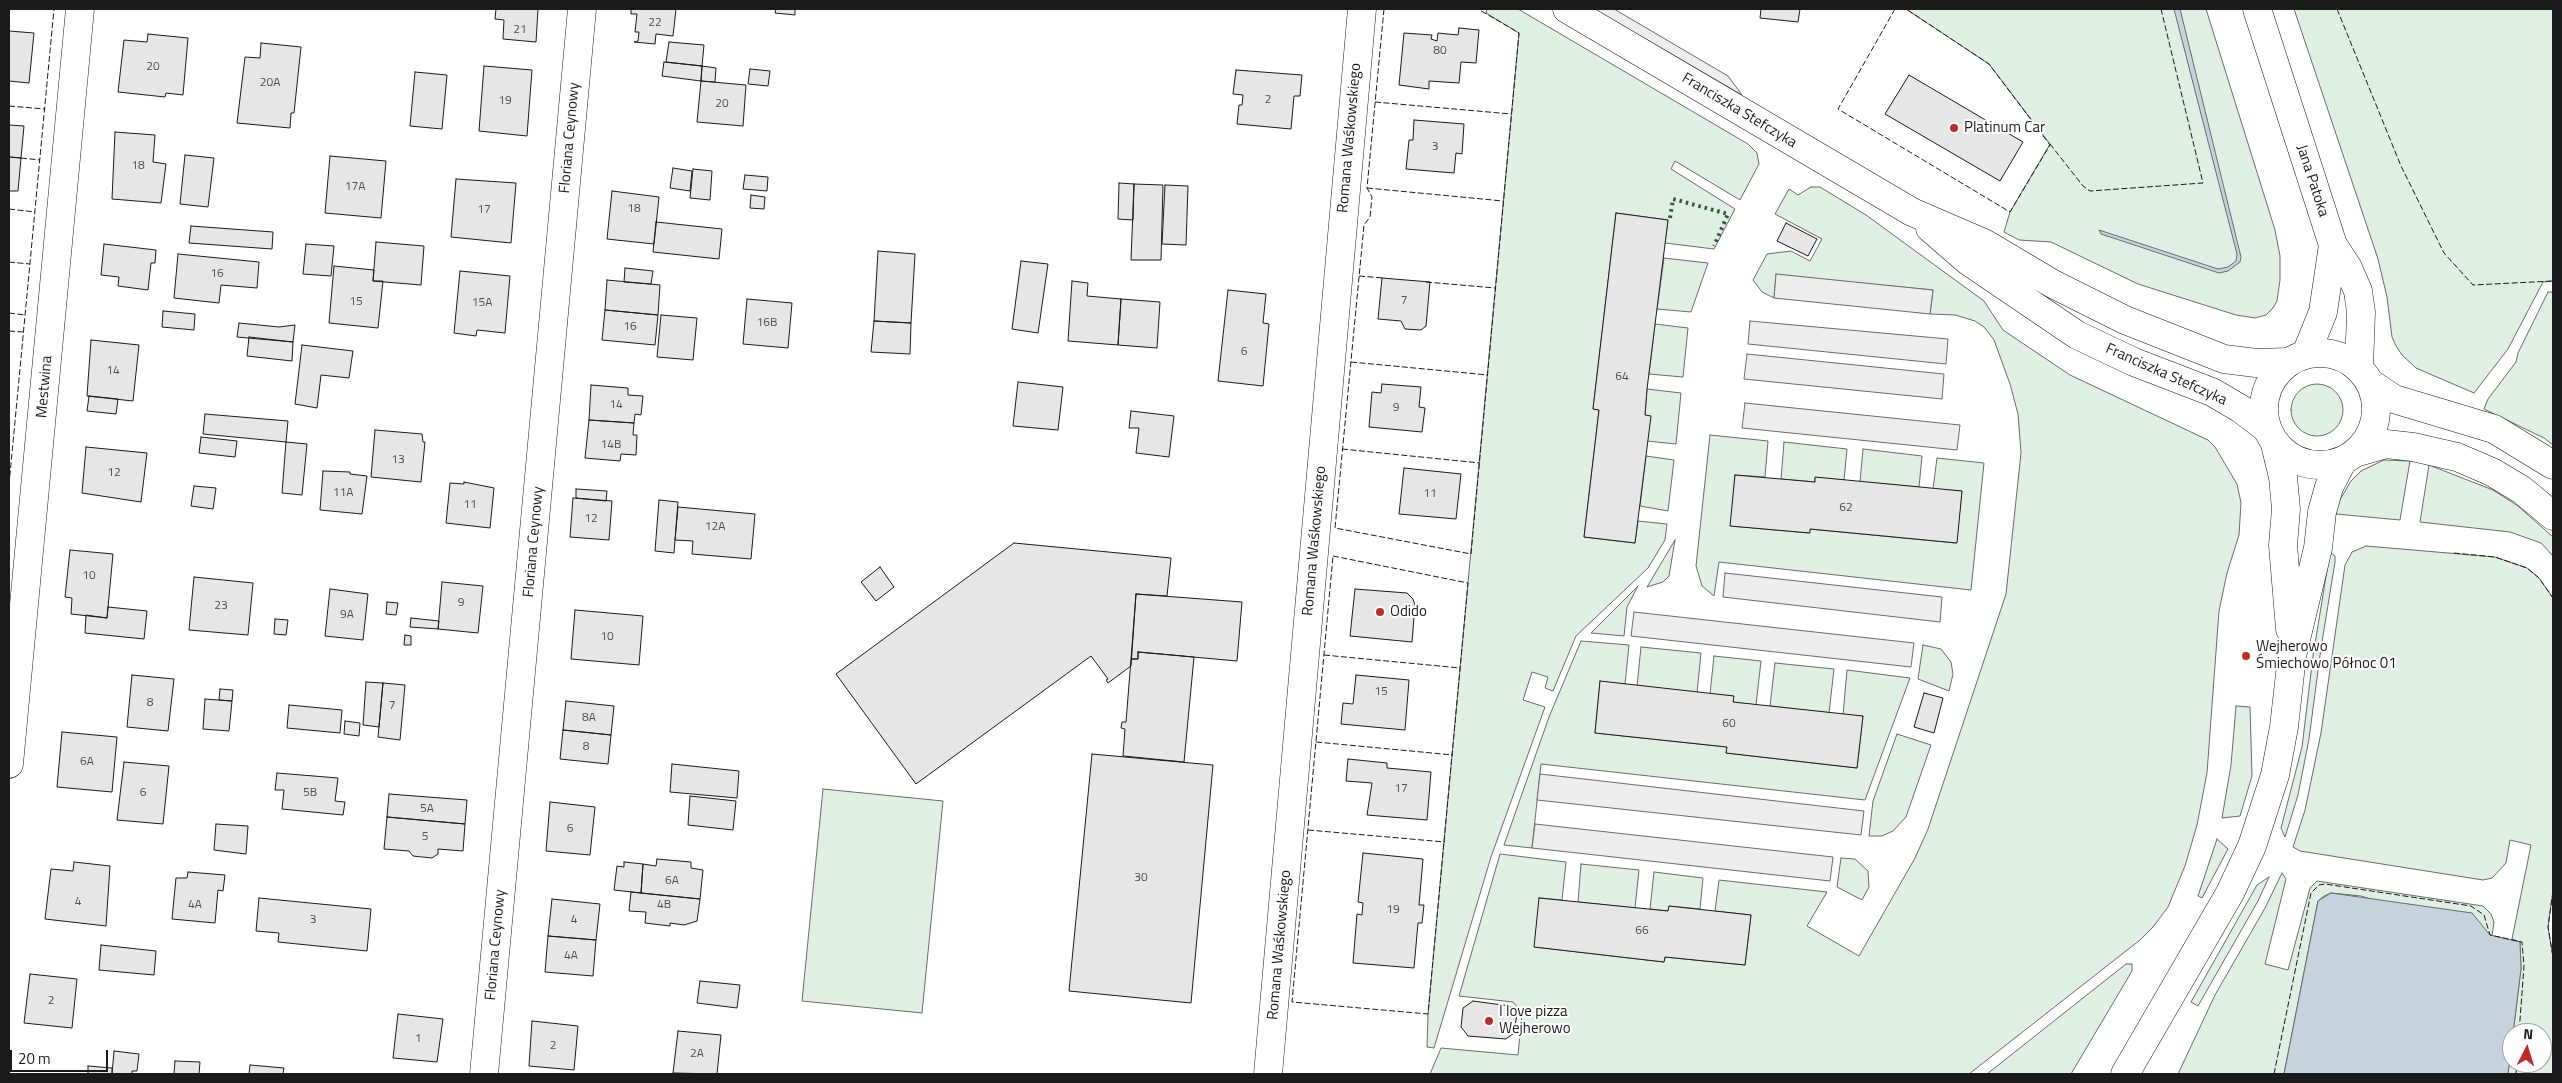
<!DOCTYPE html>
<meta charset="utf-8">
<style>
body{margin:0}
#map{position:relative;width:2562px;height:1083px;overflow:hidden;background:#fff;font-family:"Titillium Web",sans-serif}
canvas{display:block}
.frame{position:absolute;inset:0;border:10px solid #1a1a1a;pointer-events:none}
.north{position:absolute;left:2502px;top:1023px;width:50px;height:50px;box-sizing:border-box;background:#fff;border:1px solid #a3a3a3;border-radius:50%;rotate:5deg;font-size:14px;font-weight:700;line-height:20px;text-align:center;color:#1a1a1a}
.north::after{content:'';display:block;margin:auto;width:18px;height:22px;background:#c62828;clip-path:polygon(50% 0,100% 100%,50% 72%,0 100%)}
.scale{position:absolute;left:10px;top:1050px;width:98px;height:22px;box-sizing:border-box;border:2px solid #1a1a1a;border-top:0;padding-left:6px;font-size:15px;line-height:18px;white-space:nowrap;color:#1a1a1a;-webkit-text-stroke:4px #fff;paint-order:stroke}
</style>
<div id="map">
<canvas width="2562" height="1083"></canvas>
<div class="frame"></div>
<div class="north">N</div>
<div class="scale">20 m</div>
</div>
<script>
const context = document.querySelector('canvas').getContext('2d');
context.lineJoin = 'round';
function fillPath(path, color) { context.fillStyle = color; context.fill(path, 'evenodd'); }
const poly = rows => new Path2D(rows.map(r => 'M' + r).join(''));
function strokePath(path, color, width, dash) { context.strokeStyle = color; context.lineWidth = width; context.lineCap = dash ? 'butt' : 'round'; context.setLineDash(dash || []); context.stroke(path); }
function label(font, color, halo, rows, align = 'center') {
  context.font = font + ' "Titillium Web",sans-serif'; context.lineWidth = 4; context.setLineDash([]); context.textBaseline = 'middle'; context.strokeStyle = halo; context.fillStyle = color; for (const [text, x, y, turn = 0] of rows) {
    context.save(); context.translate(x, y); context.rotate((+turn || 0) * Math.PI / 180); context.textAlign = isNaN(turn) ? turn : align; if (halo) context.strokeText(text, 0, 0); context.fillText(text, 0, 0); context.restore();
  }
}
const green = poly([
 [1487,9,1518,9,1748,144,1757,153,1759,164,1740,200,1675,161,1671,169,1735,209,1714,249,1665,243,1668,220,1616,213,1593,409,1599,410,1584,537,1635,543,1638,521,1667,524,1665,540,1648,568,1576,636,1553,691,1545,688,1548,677,1532,672,1523,700,1545,707,1491,857,1434,1048,1427,1047,1428,1014,1519,33,1486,13,1487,9],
 [1906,9,2206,9,2275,230,2280,256,2280,280,2277,301,2273,308,2266,315,2255,318,2236,315,2138,284,2051,242,2019,240,2004,232,2010,212,2050,144,1989,64,1906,9],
 [2294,9,2553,9,2553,281,2543,282,2508,349,2474,393,2416,368,2402,355,2396,346,2392,337,2387,297,2378,259,2294,9],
 [1811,187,1820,187,1866,215,1984,301,2003,330,2070,375,2208,440,2215,447,2237,484,2241,503,2239,535,2227,573,2219,611,2207,773,2197,825,2185,866,2168,907,2153,927,2140,940,1969,1074,1430,1074,1441,1048,1518,1055,1522,1013,1513,1002,1459,996,1500,854,1566,862,1562,900,1540,898,1535,947,1664,962,1665,957,1745,965,1751,915,1715,911,1719,880,1827,892,1807,926,1859,956,1915,858,1928,829,2006,594,2021,453,2018,414,2010,384,1994,340,1984,327,1975,321,1955,315,1930,314,1933,290,1776,275,1774,298,1762,292,1753,280,1767,254,1791,251,1810,261,1822,239,1775,214,1789,189,1798,195,1811,187],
 [1664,258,1708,263,1691,312,1657,309,1664,258],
 [2548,292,2553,292,2553,445,2544,438,2484,409,2488,399,2516,362,2518,353,2548,292],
 [1655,324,1688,328,1683,377,1649,374,1655,324],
 '2291 410a26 26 0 1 1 52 0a26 26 0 1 1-52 0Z',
 [1647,389,1681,393,1676,444,1647,441,1645,415,1647,389],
 [1710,435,1768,441,1765,477,1735,475,1731,526,1809,533,1810,529,1956,543,1962,491,1933,489,1937,458,1984,463,1971,590,1719,562,1714,596,1702,586,1696,566,1710,435],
 [1784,442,1847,449,1844,480,1815,478,1815,482,1781,479,1784,442],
 [1863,449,1922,456,1919,487,1860,482,1863,449],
 [1646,456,1674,460,1668,511,1640,506,1646,456],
 [2384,460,2410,461,2400,520,2336,514,2338,503,2351,481,2361,471,2384,460],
 [2429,465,2493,490,2518,506,2553,537,2553,556,2541,543,2510,532,2420,522,2429,465],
 [1675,540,1669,576,1663,582,1647,587,1675,540],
 [2366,546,2495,557,2527,568,2539,578,2553,598,2553,891,2548,927,2553,957,2553,1074,2508,1074,2512,1042,2512,1063,2542,1063,2542,1033,2513,1033,2521,969,2520,942,2512,939,2531,845,2510,840,2506,863,2492,878,2483,880,2300,851,2293,847,2305,810,2321,733,2345,565,2352,552,2366,546],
 [2330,552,2335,556,2335,562,2321,648,2309,739,2298,795,2285,837,2281,828,2302,747,2313,656,2330,552],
 [1638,586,1627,607,1624,636,1591,633,1638,586],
 [1581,641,1629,645,1625,684,1600,682,1595,733,1727,747,1726,753,1857,768,1863,716,1843,715,1847,670,1910,678,1865,800,1541,764,1532,848,1504,845,1549,717,1581,641],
 [1923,645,1941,649,1951,662,1953,674,1949,691,1918,679,1923,645],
 [1641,647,1701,653,1697,693,1637,686,1641,647],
 [1714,656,1761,661,1756,705,1733,702,1733,696,1710,694,1714,656],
 [1775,663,1834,669,1829,713,1770,706,1775,663],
 [2236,706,2250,707,2252,776,2240,816,2222,818,2231,765,2236,706],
 [1897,734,1931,745,1906,817,1893,831,1882,836,1869,836,1873,801,1897,734],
 [823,789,943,801,922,1013,802,1001,823,789],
 [2217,839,2228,849,2202,898,2198,896,2217,839],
 [1841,858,1855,859,1868,871,1869,887,1862,900,1837,887,1841,858],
 [1581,864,1639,870,1635,908,1578,902,1581,864],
 [1654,872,1703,878,1700,909,1669,906,1668,911,1650,909,1654,872],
 [2282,873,2286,879,2265,964,2288,970,2310,888,2317,881,2483,906,2491,914,2494,922,2492,936,2361,896,2331,893,2324,896,2318,901,2284,1074,2178,1074,2215,995,2265,908,2282,873],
 [2269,877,2258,901,2198,1006,2191,1002,2257,885,2269,877],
 [2126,964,2132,964,2132,971,2071,1074,1987,1074,2126,964]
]);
const parking = poly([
 [1594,9,1614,9,1728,76,1742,95,1594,9],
 [1776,274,1933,290,1930,314,1774,298,1776,274],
 [1750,321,1948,339,1946,364,1748,344,1750,321],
 [1747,354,1944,374,1942,399,1744,379,1747,354],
 [1745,403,1960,425,1957,450,1742,428,1745,403],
 [1725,573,1942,597,1940,622,1723,597,1725,573],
 [1634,612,1914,643,1911,667,1631,636,1634,612],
 [1540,774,1864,811,1861,835,1537,800,1540,774],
 [1535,824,1833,857,1830,881,1532,848,1535,824]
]);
const water = poly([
 [2174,9,2180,9,2241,257,2240,262,2228,271,2219,273,2101,234,2099,230,2218,269,2228,267,2236,261,2237,254,2174,9],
 [2331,893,2472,913,2490,935,2520,942,2521,969,2508,1074,2284,1074,2318,901,2331,893]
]);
const building = poly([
 [496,9,538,9,536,42,503,39,504,20,495,19,496,9],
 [631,9,676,9,673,36,656,34,655,44,634,42,638,41,639,32,635,32,637,14,631,14,631,9],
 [776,9,795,9,795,15,775,13,776,9],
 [1761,9,1800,9,1798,22,1760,18,1761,9],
 [1459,28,1479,30,1476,63,1461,62,1459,83,1429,81,1429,89,1399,85,1404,33,1432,35,1431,39,1437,41,1438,33,1458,35,1459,28],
 [9,31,34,33,29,83,9,81,9,31],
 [148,34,188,38,183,95,166,93,165,97,118,92,124,40,147,42,148,34],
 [669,42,704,45,702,66,666,62,669,42],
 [261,43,301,47,294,113,291,113,290,128,237,123,245,57,260,58,261,43],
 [664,62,702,66,701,81,662,76,664,62],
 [484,66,532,70,527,136,479,131,484,66],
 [702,66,716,68,715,82,701,81,702,66],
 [750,69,770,71,768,86,748,84,750,69],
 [1236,70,1302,75,1300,96,1294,96,1291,129,1237,124,1239,105,1242,105,1243,95,1233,94,1236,70],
 [415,72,447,75,442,129,410,126,415,72],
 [1909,75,2023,142,2000,181,1885,114,1909,75],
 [701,81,746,85,743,126,697,122,701,81],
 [1414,120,1464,124,1462,154,1456,153,1454,173,1406,169,1409,140,1413,140,1414,120],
 [9,125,24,126,21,158,9,157,9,125],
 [115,132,155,135,153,162,166,164,161,203,112,199,115,132],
 [185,155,214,158,208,207,180,204,185,155],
 [330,156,386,161,381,218,325,213,330,156],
 [9,157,21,158,18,191,9,191,9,157],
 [673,168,692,171,690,191,670,188,673,168],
 [693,169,712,171,710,200,690,198,693,169],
 [745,175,768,177,767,191,743,189,745,175],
 [456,179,516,183,511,243,451,237,456,179],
 [1119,183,1134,184,1133,220,1118,219,1119,183],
 [1134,184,1163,185,1161,260,1131,260,1134,184],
 [1165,185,1188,186,1186,245,1162,244,1165,185],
 [612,191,659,197,654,244,607,239,612,191],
 [751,195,765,197,764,209,750,208,751,195],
 [1616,213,1668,220,1647,389,1645,415,1651,416,1635,543,1584,537,1599,410,1593,409,1616,213],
 [656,222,722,229,719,259,653,252,656,222],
 [1786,223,1817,239,1808,256,1777,241,1786,223],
 [191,226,273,232,272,249,189,243,191,226],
 [376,242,424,246,421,285,373,281,376,242],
 [104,244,156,250,155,263,151,263,148,290,118,286,119,277,101,275,104,244],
 [306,244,334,246,331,276,303,274,306,244],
 [878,251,915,254,911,323,874,321,878,251],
 [178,254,259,262,257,288,221,285,219,303,174,298,178,254],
 [1021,261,1048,264,1038,333,1012,329,1021,261],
 [334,266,374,270,373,281,383,281,378,328,329,323,334,266],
 [625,268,653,271,651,284,624,282,625,268],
 [460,271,510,276,505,333,477,330,476,336,454,333,460,271],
 [1382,278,1430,282,1426,326,1421,330,1405,329,1401,321,1378,319,1382,278],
 [607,280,660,285,658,315,605,310,607,280],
 [1072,281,1088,283,1087,296,1121,299,1118,345,1068,341,1072,281],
 [1228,290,1266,294,1263,323,1269,324,1263,386,1218,381,1228,290],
 [747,299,792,303,788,348,743,344,747,299],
 [1121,299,1160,302,1157,348,1118,345,1121,299],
 [605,310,658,315,655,345,602,340,605,310],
 [163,311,195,314,194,330,162,327,163,311],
 [661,315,697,318,693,360,657,357,661,315],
 [874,321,911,323,910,354,871,352,874,321],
 [239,323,279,327,295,325,293,342,237,337,239,323],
 [249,337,293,342,292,361,247,356,249,337],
 [91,340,139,345,133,401,87,396,91,340],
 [302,345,353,351,349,378,321,375,317,408,295,404,302,345],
 [1018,382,1063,387,1058,430,1013,426,1018,382],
 [1382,384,1421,387,1419,407,1425,408,1422,432,1369,427,1372,392,1381,393,1382,384],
 [591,385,628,388,628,395,643,396,641,415,635,414,634,423,589,420,591,385],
 [89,396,118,399,116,414,87,411,89,396],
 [1131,411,1174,416,1169,457,1136,453,1139,428,1129,428,1131,411],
 [205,414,288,421,286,442,203,434,205,414],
 [589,420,634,423,633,435,637,435,636,455,621,454,620,461,585,458,589,420],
 [375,430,422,434,423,442,425,442,421,482,371,477,375,430],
 [201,437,237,441,235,457,199,453,201,437],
 [286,442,307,444,302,495,282,493,286,442],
 [86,447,147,453,141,502,82,493,86,447],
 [1404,468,1461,474,1456,519,1399,514,1404,468],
 [323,471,350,472,350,474,367,476,362,514,320,510,323,471],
 [1735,475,1815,482,1815,477,1962,491,1957,543,1810,529,1810,533,1730,526,1735,475],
 [464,482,494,488,490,528,446,523,450,483,464,484,464,482],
 [194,486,216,488,213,509,191,506,194,486],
 [576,489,607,491,606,501,576,498,576,489],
 [573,498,612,501,609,540,570,537,573,498],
 [659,500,678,502,674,553,655,551,659,500],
 [678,507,755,514,751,559,692,554,693,541,675,540,678,507],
 [1014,543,1171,558,1167,596,1136,594,1131,666,1108,683,1106,680,1108,679,1091,656,916,784,836,674,1014,543],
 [70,550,113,554,107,618,71,614,72,598,65,597,70,550],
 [880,567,894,587,876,601,861,582,880,567],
 [194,577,253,583,248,635,189,630,194,577],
 [442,582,483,586,478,633,438,629,442,582],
 [330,589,368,594,363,640,325,636,330,589],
 [1355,589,1407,593,1413,599,1415,605,1412,642,1350,636,1355,589],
 [1136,594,1242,602,1237,661,1138,652,1138,659,1131,659,1136,594],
 [387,602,398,603,396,615,386,614,387,602],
 [108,607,147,611,144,639,85,633,86,615,107,618,108,607],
 [575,610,643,616,639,665,571,659,575,610],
 [411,618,439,621,438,629,410,627,411,618],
 [275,619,288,620,286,635,274,634,275,619],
 [405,635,411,636,411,645,404,645,405,635],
 [1138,652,1194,657,1184,762,1123,756,1125,729,1121,728,1122,722,1126,722,1131,659,1138,659,1138,652],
 [132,675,174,679,168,731,127,727,132,675],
 [1356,675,1409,680,1405,730,1341,724,1343,703,1353,704,1356,675],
 [1600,681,1734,696,1733,702,1863,716,1857,768,1726,753,1727,747,1595,733,1600,681],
 [366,682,383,683,379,727,363,725,366,682],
 [383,683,405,685,400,740,378,737,383,683],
 [220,689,233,690,232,701,219,700,220,689],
 [1924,693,1943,698,1934,733,1914,727,1924,693],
 [205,699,232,701,229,731,203,729,205,699],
 [566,701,614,706,611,735,563,730,566,701],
 [289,705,342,710,340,733,287,728,289,705],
 [345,721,360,723,359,736,344,734,345,721],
 [563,730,611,735,608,764,560,759,563,730],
 [62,732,117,737,112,792,57,787,62,732],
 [1092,754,1213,765,1191,1003,1069,991,1092,754],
 [1348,759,1387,763,1387,768,1431,772,1427,820,1367,815,1372,783,1346,781,1348,759],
 [124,762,169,766,163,824,117,820,124,762],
 [672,764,739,771,737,798,670,792,672,764],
 [277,773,338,778,335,801,345,802,343,815,282,809,284,790,275,790,277,773],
 [389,794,467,800,465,824,387,817,389,794],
 [690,796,736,801,733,830,688,825,690,796],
 [550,802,595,807,590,855,546,851,550,802],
 [387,817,465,824,463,851,438,849,438,854,432,858,413,856,409,851,384,849,387,817],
 [216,824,248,826,246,854,214,850,216,824],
 [1363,853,1423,859,1419,905,1424,905,1422,923,1418,923,1414,968,1353,963,1357,914,1362,915,1363,903,1358,902,1363,853],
 [657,859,691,862,691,868,703,870,700,899,641,893,643,864,656,866,657,859],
 [74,862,110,866,106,926,45,919,51,869,73,871,74,862],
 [624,862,643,864,641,893,614,890,617,866,624,867,624,862],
 [188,872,225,875,223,891,218,890,215,923,172,919,176,878,187,878,188,872],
 [631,892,700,899,697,921,684,925,670,923,670,926,645,923,646,912,629,911,631,892],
 [259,898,371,909,367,951,278,942,279,933,256,931,259,898],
 [1539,898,1668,911,1669,906,1751,915,1745,965,1665,957,1664,962,1534,947,1539,898],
 [552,899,600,904,596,940,548,936,552,899],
 [548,936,596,940,593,976,545,972,548,936],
 [101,945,156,951,154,975,99,970,101,945],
 [30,974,77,979,72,1028,24,1023,30,974],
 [700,981,740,985,737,1008,697,1003,700,981],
 [1473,1001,1510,1006,1517,1014,1514,1033,1506,1039,1468,1036,1461,1027,1463,1008,1473,1001],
 [398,1014,443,1019,437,1062,393,1058,398,1014],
 [532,1021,578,1026,574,1070,529,1066,532,1021],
 [678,1031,721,1035,717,1074,673,1073,678,1031],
 [114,1051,139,1054,137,1071,132,1071,132,1074,112,1074,114,1051],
 [175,1061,200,1062,199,1074,174,1074,175,1061],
 [250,1065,284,1068,283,1074,249,1074,250,1065],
 [88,1066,112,1068,112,1074,88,1074,88,1066]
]);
const minor = poly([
 [1567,9,1912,212,1984,243,2053,284,2125,320,2224,359,2256,363,2288,362],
 [1930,228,1968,261,2077,335,2134,362,2212,392,2241,409,2266,428],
 [9,764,80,9],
 [484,1074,582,9],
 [1268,1074,1362,9]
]);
const secondary = poly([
 [2257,9,2333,245,2323,312,2306,354],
 [2333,245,2348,268,2358,291,2361,312,2359,368],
 '2264 409a56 56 0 1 1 112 0a56 56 0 1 1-112 0Z',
 [2370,383,2394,399,2494,429,2553,465],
 [2275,444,2283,477,2286,509,2283,545,2290,629],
 [2358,452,2386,444,2413,447,2457,457,2492,472,2522,490,2553,516],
 [2125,1074,2230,893,2252,846,2275,775,2284,727,2292,656,2318,548,2322,512,2329,487,2342,462]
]);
const hedge = poly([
 [1670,218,1673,199,1728,214,1714,246]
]);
const fence = poly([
 [1384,9,1367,188,1372,197,1370,217,1364,225,1335,528,1471,554,1519,33,1478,9],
 [1895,9,1838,109,2010,212,2050,145,1989,64,1906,9],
 [2337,9,2401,166,2444,253,2473,285,2553,281],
 [1375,102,1511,114],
 [9,106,45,109],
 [2050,144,2083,186,2090,191,2203,183,2161,9],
 [21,158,40,160],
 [1367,188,1503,201],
 [9,209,35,212],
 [9,262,30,264],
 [1359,276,1384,278],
 [1426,282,1495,288],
 [9,313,25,315],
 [9,331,23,332],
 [1351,362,1488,375],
 [1342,449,1480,463],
 [9,485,54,9],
 [2454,553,2495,557,2527,568,2539,578,2553,598],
 [1333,556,1468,583,1428,1014,1292,1002,1333,556],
 [1324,655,1460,668],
 [1316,742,1453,755],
 [1308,830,1445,842],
 [2553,891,2548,927,2553,957],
 [2274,1074,2311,893,2319,885,2325,884,2471,906,2484,915,2490,935,2522,942,2524,966,2519,1033],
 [2516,1074,2517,1063]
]);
const markers = [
 [1954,128,5,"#c62828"],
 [1380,612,5,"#c62828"],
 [2246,656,5,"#c62828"],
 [1489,1021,5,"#c62828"]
];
const numberNames = [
 ["22",655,23],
 ["21",520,30],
 ["80",1440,51],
 ["20",153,67],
 ["20A",270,83],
 ["2",1268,100],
 ["19",505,101],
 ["20",722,104],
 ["3",1435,147],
 ["18",138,166],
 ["17A",355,187],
 ["18",634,209],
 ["17",484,210],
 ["16",217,274],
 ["7",1404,301],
 ["15",356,302],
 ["15A",482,303],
 ["16B",767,323],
 ["16",630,327],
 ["6",1244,352],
 ["14",113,371],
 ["64",1622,377],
 ["14",616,405],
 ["9",1396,408],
 ["14B",611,445],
 ["13",398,460],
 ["12",114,473],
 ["11A",343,493],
 ["11",1430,494],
 ["11",470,505],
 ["62",1846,508],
 ["12",591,519],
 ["12A",715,527],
 ["10",89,576],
 ["9",461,603],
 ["23",221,606],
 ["9A",347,615],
 ["10",607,637],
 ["15",1381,692],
 ["8",150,703],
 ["7",392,706],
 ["8A",589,718],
 ["60",1729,724],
 ["8",586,747],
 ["6A",87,762],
 ["17",1401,789],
 ["6",143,793],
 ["5B",310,793],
 ["5A",427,809],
 ["6",570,829],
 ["5",425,837],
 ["30",1141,878],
 ["6A",672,881],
 ["4",78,902],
 ["4A",195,905],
 ["4B",664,905],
 ["19",1393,910],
 ["3",313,920],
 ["4",574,920],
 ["66",1642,931],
 ["4A",571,956],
 ["2",51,1001],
 ["1",418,1039],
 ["2",553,1046],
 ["2A",697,1054]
];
const streetNames = [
 ["Franciszka Stefczyka",1739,111,31],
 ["Floriana Ceynowy",570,138,-85],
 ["Romana Waśkowskiego",1350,138,-85],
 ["Jana Patoka",2312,181,72],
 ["Franciszka Stefczyka",2166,375,24],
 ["Mestwina",45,387,-85],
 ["Romana Waśkowskiego",1315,541,-85],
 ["Floriana Ceynowy",534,542,-85],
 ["Floriana Ceynowy",496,945,-85],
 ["Romana Waśkowskiego",1280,945,-85]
];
const poiNames = [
 ["Platinum Car",1964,128],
 ["Odido",1390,612],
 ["Wejherowo",2256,647],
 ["Śmiechowo Północ 01",2256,664],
 ["I love pizza",1499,1012],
 ["Wejherowo",1499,1029]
];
fillPath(green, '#e0efe3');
strokePath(green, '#6a6a6a', 1);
fillPath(parking, '#ededed');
strokePath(parking, '#6a6a6a', 1);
fillPath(water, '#c6d2dc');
strokePath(water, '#6a6a6a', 1);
fillPath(building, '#e6e6e6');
strokePath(building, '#1a1a1a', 1);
strokePath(minor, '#1a1a1a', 29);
strokePath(secondary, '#1a1a1a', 29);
strokePath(minor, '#fff', 28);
strokePath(secondary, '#fff', 28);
strokePath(hedge, '#2b5a34', 4, [2.5, 4]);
strokePath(fence, '#1a1a1a', 1, [6, 2.5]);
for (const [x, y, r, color] of markers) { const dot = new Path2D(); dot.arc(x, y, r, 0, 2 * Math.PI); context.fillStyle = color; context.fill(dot); strokePath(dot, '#fff', 2); }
label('12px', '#4d4d4d', null, numberNames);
label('15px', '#1a1a1a', '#fff', streetNames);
label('15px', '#1a1a1a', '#fff', poiNames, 'left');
</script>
